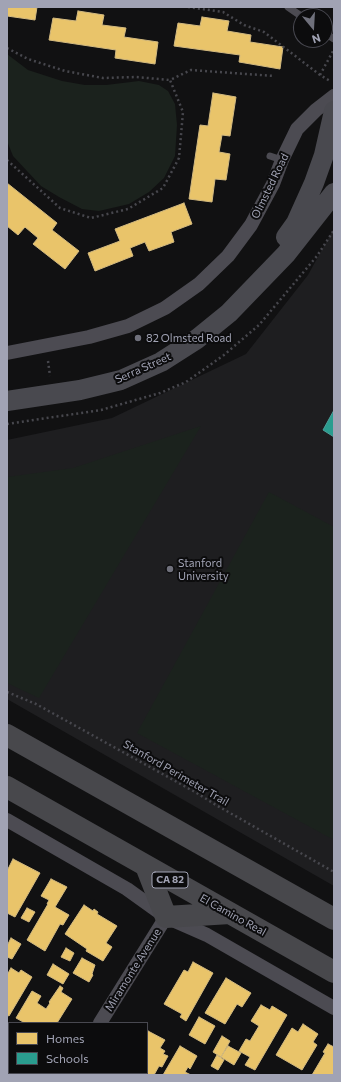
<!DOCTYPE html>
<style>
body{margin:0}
#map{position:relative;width:341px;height:1082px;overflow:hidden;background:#111112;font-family:Commissioner,sans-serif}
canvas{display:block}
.frame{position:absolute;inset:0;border:8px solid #a1a3b4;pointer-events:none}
.legend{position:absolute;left:8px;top:1022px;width:140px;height:52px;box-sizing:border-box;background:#0c0c0d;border:1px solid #484850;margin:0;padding:5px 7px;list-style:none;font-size:12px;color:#a1a3b4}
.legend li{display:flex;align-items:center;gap:8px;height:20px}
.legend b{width:20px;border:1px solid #484850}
.north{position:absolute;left:293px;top:8px;width:40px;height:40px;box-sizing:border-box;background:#0c0c0d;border:1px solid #484850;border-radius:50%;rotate:162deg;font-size:11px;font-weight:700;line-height:16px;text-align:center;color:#a1a3b4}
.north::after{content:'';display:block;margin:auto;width:14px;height:18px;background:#6f707b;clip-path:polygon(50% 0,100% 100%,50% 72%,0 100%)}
</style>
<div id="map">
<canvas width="341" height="1082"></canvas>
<div class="frame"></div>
<ul class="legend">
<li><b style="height:11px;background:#e9c46a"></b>Homes</li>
<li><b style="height:11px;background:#2a9d8f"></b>Schools</li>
</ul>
<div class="north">N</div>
</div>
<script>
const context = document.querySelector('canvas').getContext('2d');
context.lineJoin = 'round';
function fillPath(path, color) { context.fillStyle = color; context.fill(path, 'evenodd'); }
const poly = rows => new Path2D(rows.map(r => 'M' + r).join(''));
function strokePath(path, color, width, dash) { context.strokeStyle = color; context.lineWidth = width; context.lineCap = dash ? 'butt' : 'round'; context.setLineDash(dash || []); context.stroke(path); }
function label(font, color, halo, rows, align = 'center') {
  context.font = font + ' Commissioner,sans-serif'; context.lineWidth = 4; context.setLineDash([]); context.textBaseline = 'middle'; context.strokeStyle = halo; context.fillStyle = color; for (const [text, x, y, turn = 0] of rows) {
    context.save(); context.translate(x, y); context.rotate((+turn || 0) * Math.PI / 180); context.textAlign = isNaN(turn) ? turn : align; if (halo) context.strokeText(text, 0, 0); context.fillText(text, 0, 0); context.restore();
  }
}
const built = poly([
 [334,228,334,886,7,699,7,440,112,418,246,354,308,275]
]);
const green = poly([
 [7,54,28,70,62,81,85,85,106,85,139,81,159,85,168,91,175,104,177,125,175,156,164,178,149,192,129,204,99,211,82,209,59,197,41,186,13,156,7,141],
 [201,426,39,698,7,683,7,477,73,468],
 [269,492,334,527,334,840,137,733]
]);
const homes = poly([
 [7,7,37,7,35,20,7,16,7,7],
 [78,11,104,15,102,25,126,28,124,37,158,42,155,64,115,58,116,50,49,40,53,18,76,21,78,11],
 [202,17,229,21,227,31,251,35,250,42,283,47,280,69,239,62,240,55,174,46,178,23,200,26,202,17],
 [213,93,236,97,230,136,222,135,219,152,230,154,226,180,215,179,212,202,189,199,200,125,208,126,213,93],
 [7,183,57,223,52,230,79,251,65,269,33,244,38,238,25,227,18,235,7,226,7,183],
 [184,203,192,224,171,232,174,242,149,251,145,242,130,248,133,256,95,271,88,253,120,241,115,229,184,203],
 [13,859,40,873,15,917,7,913,7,871,13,859],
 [51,879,67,887,55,907,69,915,63,925,60,924,45,951,27,940,48,904,47,904,49,900,41,896,51,879],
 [84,905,93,911,94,909,98,912,97,914,117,926,106,943,112,947,103,961,86,951,87,949,65,934,84,905],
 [27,908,35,912,29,922,21,918,27,908],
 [11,938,21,944,12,959,7,957,7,946,11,938],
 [66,948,74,953,70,961,61,957,66,948],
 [82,958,95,965,92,974,93,975,89,982,73,973,82,958],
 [193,962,213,973,186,1021,180,1017,182,1014,164,1004,184,970,188,972,193,962],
 [53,964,69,974,63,984,47,975,53,964],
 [11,968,19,973,21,970,32,977,9,1016,7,1015,7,975,11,968],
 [226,978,251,993,242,1007,237,1004,225,1024,205,1013,226,978],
 [60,986,63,988,61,992,72,999,57,1023,25,1023,16,1018,32,991,41,996,37,1003,46,1009,50,1003,49,1002,60,986],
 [261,1005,270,1010,272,1006,287,1015,255,1070,245,1065,250,1057,239,1051,246,1039,250,1041,259,1026,251,1021,261,1005],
 [199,1017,215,1026,205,1044,189,1035,199,1017],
 [303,1024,318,1034,313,1042,317,1045,302,1070,276,1055,292,1028,298,1032,303,1024],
 [148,1031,165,1040,160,1048,165,1051,163,1054,168,1056,162,1067,159,1066,154,1075,135,1075,133,1074,132,1075,128,1073,147,1073,147,1033,148,1031],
 [222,1036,230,1041,221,1057,213,1052,222,1036],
 [328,1044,334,1047,334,1075,312,1075,325,1053,323,1052,328,1044],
 [180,1046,197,1056,190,1069,188,1067,185,1072,191,1075,163,1075,180,1046],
 [228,1046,241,1053,234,1065,221,1057,228,1046],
 [217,1055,224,1060,218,1070,211,1066,217,1055]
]);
const schools = poly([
 [334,410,334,437,323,430,334,410]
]);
const path = poly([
 [188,7,223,12,244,25,264,32,320,75,330,81],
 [7,48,28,59,65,71,103,78,136,77,170,80],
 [320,75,333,51],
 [7,160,60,208,91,218,128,209,163,188,179,158,183,112,170,80,191,70,274,76],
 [48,361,50,376],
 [7,424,101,410,160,393,186,382,224,355,259,325,317,256,334,230],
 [7,692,36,704,195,792,216,805,334,872]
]);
const lane = poly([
 [288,7,301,16],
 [325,33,334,39],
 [270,156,282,160]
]);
const street = poly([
 [7,353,89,337,128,326,165,308,199,284,228,256,251,225,273,184,282,160,297,129,316,110,334,96],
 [7,820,127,889,166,917,207,935,334,1008],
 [100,1023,166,917],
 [7,1057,9,1058],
 [35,1073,38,1075],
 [68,1075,69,1073]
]);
const secondary = poly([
 [286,237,296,223,314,183,324,155,334,111],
 [7,401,80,390,121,380,161,362,197,339,229,313,286,254,334,193]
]);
const primary = poly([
 [7,735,334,919],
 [7,787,334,972],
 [146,866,166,917,230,913]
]);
const markers = [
 [138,338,4,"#6f707b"],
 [170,569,4,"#6f707b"]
];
const shields = [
 [170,880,36]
];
const shieldNames = [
 ["CA 82",170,880]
];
const streetNames = [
 ["Olmsted Road",270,186,-64],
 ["Serra Street",143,368,-24],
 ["Stanford Perimeter Trail",176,773,30],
 ["El Camino Real",233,915,29],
 ["Miramonte Avenue",133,970,-58]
];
const poiNames = [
 ["82 Olmsted Road",146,338],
 ["Stanford",178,563],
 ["University",178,576]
];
fillPath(built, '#1e1e20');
fillPath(green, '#1b221d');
fillPath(homes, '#e9c46a');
strokePath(homes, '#d3ba80', 1);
fillPath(schools, '#2a9d8f');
strokePath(schools, '#4e9f9a', 1);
strokePath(path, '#47474d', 2.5, [2, 3]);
strokePath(lane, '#4c4b52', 7);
strokePath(street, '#4c4b52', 14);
strokePath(secondary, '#49494f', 20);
strokePath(primary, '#48484c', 22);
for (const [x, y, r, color] of markers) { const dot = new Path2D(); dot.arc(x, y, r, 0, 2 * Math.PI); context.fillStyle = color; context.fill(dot); strokePath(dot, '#0c0c0d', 1.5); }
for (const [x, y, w] of shields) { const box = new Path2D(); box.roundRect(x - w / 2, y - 8, w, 16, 3); context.fillStyle = '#0c0c0d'; context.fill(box); strokePath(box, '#a1a3b4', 1); }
label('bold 10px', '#a1a3b4', null, shieldNames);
label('11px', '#a1a3b4', '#0c0c0d', streetNames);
label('11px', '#a1a3b4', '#0c0c0d', poiNames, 'left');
</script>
